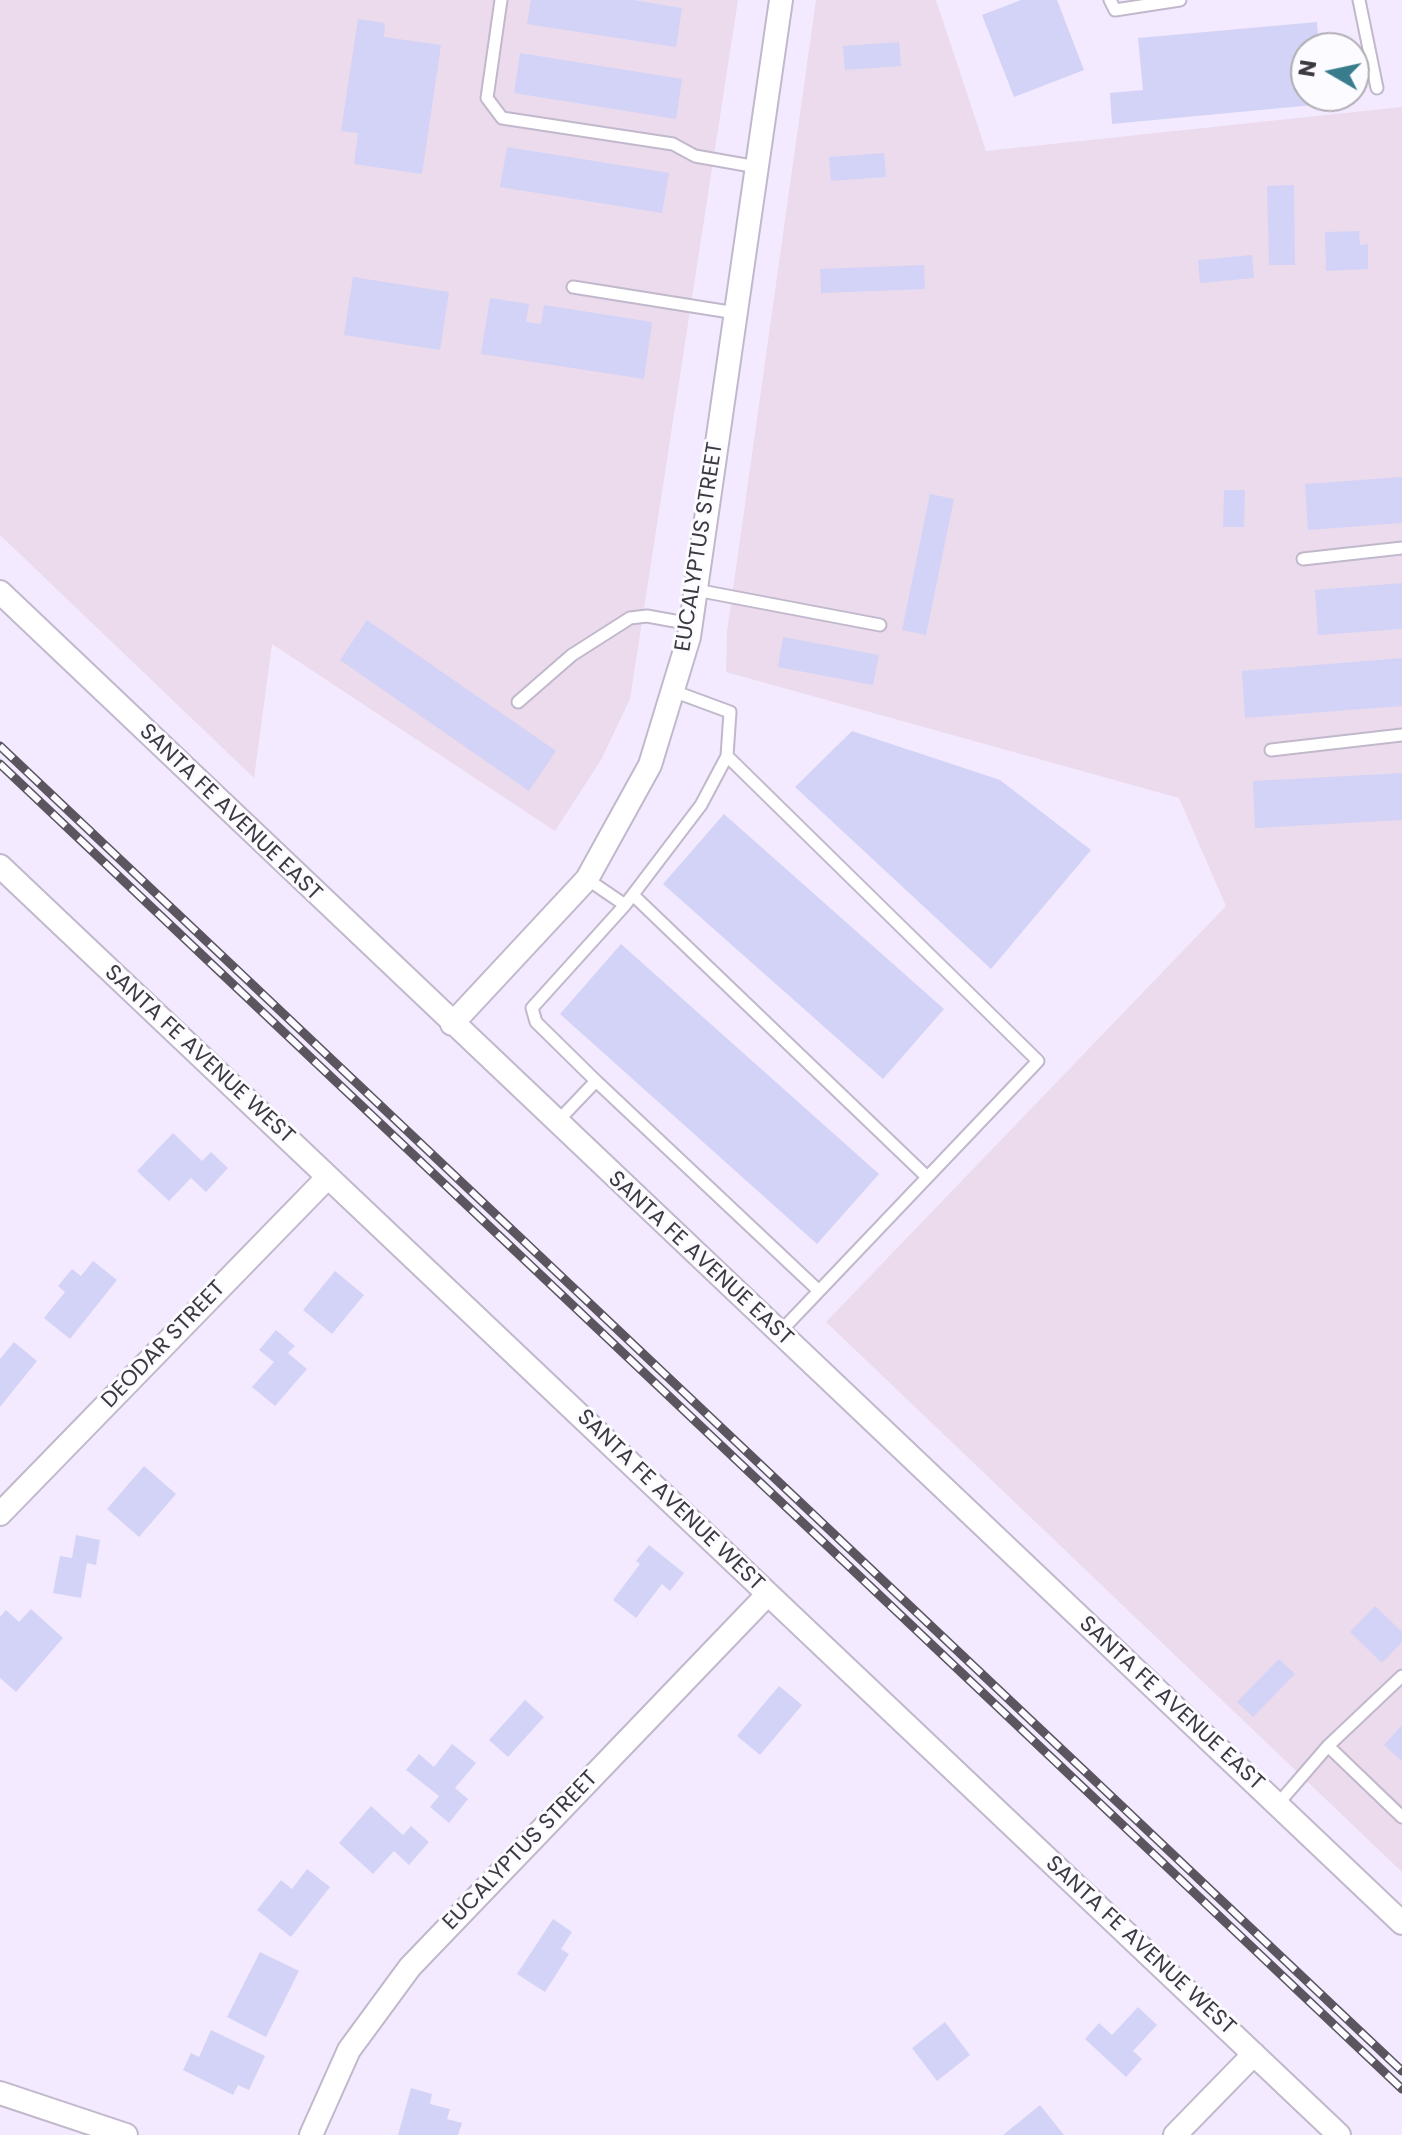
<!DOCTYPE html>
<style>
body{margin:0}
#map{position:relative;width:1402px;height:2135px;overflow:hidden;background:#f3eaff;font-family:Poppins,sans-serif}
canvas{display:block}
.north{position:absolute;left:1290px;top:32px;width:80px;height:80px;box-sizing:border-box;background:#fcfbff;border:2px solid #b0adb3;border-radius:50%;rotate:279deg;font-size:22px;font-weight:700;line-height:32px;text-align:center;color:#3d3941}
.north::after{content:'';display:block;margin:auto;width:28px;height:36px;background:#397c8c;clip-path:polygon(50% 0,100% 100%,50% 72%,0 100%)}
</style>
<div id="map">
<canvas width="1402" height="2135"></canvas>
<div class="north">N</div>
</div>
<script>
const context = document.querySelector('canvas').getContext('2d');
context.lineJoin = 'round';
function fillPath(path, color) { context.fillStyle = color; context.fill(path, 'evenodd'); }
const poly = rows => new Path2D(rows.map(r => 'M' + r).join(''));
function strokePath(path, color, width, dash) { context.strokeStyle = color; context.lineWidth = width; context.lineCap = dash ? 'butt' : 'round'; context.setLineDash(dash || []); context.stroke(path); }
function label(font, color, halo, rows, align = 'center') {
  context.font = font + ' Poppins,sans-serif'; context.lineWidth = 6; context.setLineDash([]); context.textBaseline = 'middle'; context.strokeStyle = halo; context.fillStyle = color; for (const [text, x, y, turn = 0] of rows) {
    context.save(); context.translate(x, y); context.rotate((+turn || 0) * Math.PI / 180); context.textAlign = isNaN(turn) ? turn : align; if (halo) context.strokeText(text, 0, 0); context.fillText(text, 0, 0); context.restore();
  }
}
const industrial = poly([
 [0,0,738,0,630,699,601,760,555,831,272,644,254,778,0,535],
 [816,0,936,0,986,151,1402,107,1402,1872,826,1322,1226,906,1179,798,726,672,727,632]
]);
const building = poly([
 [531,0,633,0,682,8,676,47,527,24],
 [1021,0,1057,0,1084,70,1014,97,982,15],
 [358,19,385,23,384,37,441,45,422,174,354,164,358,133,341,131],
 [1317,22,1319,48,1306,48,1306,96,1323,96,1324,104,1112,124,1110,93,1143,90,1138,38],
 [899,42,901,66,845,70,843,46],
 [520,53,682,79,676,119,514,93],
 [507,147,669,173,662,213,500,187],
 [884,153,886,177,831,181,829,157],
 [1294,185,1295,265,1269,265,1267,186],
 [1359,231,1360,245,1368,244,1368,269,1326,271,1325,232],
 [1252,255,1254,278,1200,283,1198,260],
 [924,265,925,289,821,293,820,269],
 [353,277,449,292,440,350,344,335],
 [490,298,529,304,526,322,541,324,544,305,652,322,644,379,481,354],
 [1402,477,1402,523,1308,530,1305,484],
 [1224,490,1245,490,1244,527,1223,527],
 [930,494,954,499,926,635,902,630],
 [1402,583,1402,629,1318,635,1315,590],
 [367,620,556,751,529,791,340,660],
 [783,637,879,655,873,685,778,667],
 [1402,658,1402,706,1245,718,1242,671],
 [852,731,1000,780,1091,850,991,969,795,787],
 [1402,773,1402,820,1255,828,1253,781],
 [724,814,944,1009,883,1079,663,884],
 [621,944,879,1174,817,1244,560,1014],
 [173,1133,202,1161,211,1152,228,1168,206,1192,191,1178,169,1201,137,1171],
 [93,1261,117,1280,70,1339,44,1318,65,1292,58,1286,72,1269,81,1276],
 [335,1271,364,1295,332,1334,303,1310],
 [276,1330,295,1346,288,1353,307,1369,275,1406,252,1387,274,1362,259,1350],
 [14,1342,37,1361,0,1407,0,1359],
 [144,1466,176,1494,139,1537,107,1509],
 [76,1535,100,1540,96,1565,87,1563,81,1598,53,1593,60,1556,72,1558],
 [649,1545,684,1573,670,1591,662,1584,636,1618,613,1600,640,1564,636,1561],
 [1375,1606,1402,1632,1402,1642,1382,1663,1350,1632],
 [31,1609,63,1638,16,1692,0,1678,0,1617,6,1610,19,1622],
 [1279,1659,1295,1674,1253,1717,1237,1702],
 [779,1686,802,1705,760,1755,737,1736],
 [525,1700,544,1717,508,1757,489,1740],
 [1402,1725,1402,1761,1384,1745],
 [452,1744,476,1763,455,1788,468,1799,449,1823,430,1807,439,1796,406,1770,419,1754,434,1767],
 [371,1806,403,1835,411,1826,429,1842,409,1865,394,1851,373,1874,339,1843],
 [307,1869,330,1887,291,1937,257,1910,281,1880,292,1889],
 [553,1919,572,1932,561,1949,569,1954,545,1992,517,1974],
 [260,1952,299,1971,266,2037,227,2017],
 [1138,2007,1157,2025,1133,2051,1142,2059,1126,2077,1085,2039,1099,2023,1112,2035],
 [945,2022,970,2055,937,2081,912,2048],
 [211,2030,265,2056,249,2090,238,2085,233,2095,183,2070,191,2053,199,2057],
 [411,2088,432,2094,430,2104,450,2109,447,2119,462,2123,458,2135,398,2135],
 [1040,2105,1064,2135,1003,2135]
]);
const service = poly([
 [501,0,487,98,502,118,673,144,695,156,757,167],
 [1110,0,1115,10,1180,0],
 [1359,0,1377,88],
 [573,287,736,313],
 [1303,559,1402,548],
 [696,590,880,625],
 [518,702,572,655,630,618,647,616,691,624],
 [1271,750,1402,735],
 [727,756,1038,1061,819,1291],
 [587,879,625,905,701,805,727,756,730,712,673,691],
 [633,895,927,1177],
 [596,1081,536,1022,532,1008,625,905],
 [556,1123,596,1081,819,1291,779,1333],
 [1328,1746,1402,1676],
 [1277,1805,1328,1746,1402,1817]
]);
const minor = poly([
 [0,592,1402,1923],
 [0,866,1339,2135],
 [452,1024,587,879,650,765,689,637,781,0],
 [0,1514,328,1177],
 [0,2093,126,2135],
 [311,2135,349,2050,410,1967,768,1594],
 [1175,2135,1254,2054]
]);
const rail = poly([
 [0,746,1402,2071],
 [0,764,1402,2089]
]);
const streetNames = [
 ["EUCALYPTUS STREET",700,547,-81],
 ["SANTA FE AVENUE EAST",230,813,44],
 ["SANTA FE AVENUE WEST",199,1055,43],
 ["SANTA FE AVENUE EAST",700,1259,43],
 ["DEODAR STREET",164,1345,-46],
 ["SANTA FE AVENUE WEST",670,1501,44],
 ["SANTA FE AVENUE EAST",1171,1704,43],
 ["EUCALYPTUS STREET",521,1851,-46],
 ["SANTA FE AVENUE WEST",1140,1946,43]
];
fillPath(industrial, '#ebdbec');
fillPath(building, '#d3d3f7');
strokePath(service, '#c1b8cc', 15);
strokePath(minor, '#c1b8cc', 26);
strokePath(service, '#fff', 11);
strokePath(minor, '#fff', 22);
strokePath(rail, '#5a555f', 9);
strokePath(rail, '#fcfbff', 6, [18]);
label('22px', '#3d3941', '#fcfbff', streetNames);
</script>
